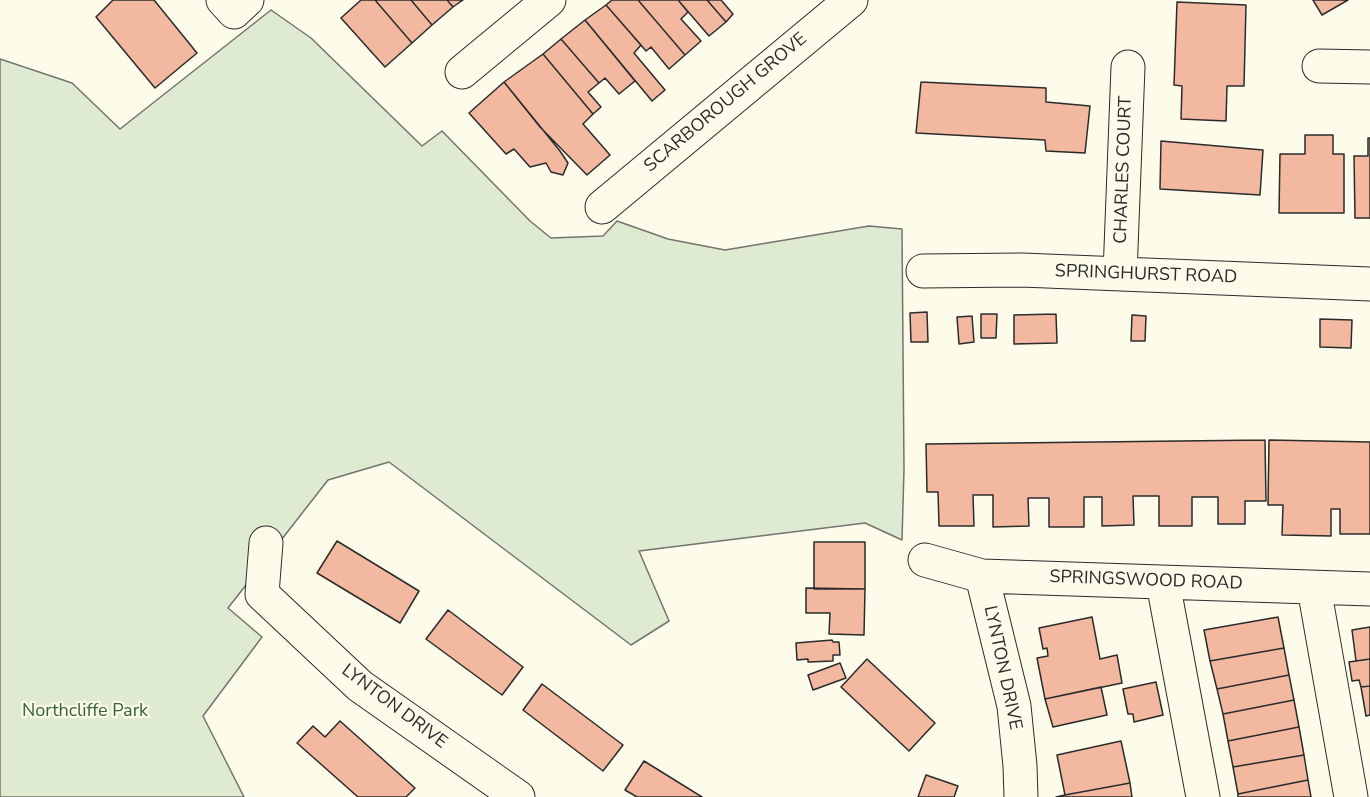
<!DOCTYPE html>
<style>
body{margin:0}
canvas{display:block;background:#fdfbea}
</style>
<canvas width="1370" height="797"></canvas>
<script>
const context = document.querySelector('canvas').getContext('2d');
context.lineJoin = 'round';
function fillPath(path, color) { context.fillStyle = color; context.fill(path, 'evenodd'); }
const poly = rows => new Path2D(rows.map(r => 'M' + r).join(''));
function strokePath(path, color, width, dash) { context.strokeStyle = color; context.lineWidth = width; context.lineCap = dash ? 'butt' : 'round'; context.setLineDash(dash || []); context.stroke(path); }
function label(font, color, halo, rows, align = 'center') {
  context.font = font + ' "Nunito Sans",sans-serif'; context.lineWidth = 4.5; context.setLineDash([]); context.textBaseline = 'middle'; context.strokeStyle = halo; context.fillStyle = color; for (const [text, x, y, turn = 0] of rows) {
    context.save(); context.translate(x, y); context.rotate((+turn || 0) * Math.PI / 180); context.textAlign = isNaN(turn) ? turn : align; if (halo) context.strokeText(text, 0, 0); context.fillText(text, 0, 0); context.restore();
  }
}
const green = poly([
 [271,10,311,38,422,146,442,131,530,221,551,238,603,236,617,221,668,239,725,250,869,226,902,229,904,469,902,540,865,523,639,551,669,621,631,645,389,462,328,480,228,608,262,637,203,716,244,797,0,797,0,59,72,83,120,129,271,10]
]);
const building = poly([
 [113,0,154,0,197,53,155,88,96,17,113,0],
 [361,0,375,0,412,43,385,67,341,18,361,0],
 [375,0,411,0,432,25,412,43,375,0],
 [411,0,447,0,453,7,432,25,411,0],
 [447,0,463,0,453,7,447,0],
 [612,0,638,0,685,55,669,69,651,47,646,51,606,5,612,0],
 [638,0,678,0,688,12,681,19,701,41,685,55,638,0],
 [678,0,707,0,726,22,709,36,678,0],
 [707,0,721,0,733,14,726,22,707,0],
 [1313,0,1348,0,1322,15,1313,0],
 [1177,2,1246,5,1244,86,1227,86,1226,121,1181,119,1182,86,1174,85,1177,2],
 [606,5,641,45,634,53,665,90,652,101,585,20,606,5],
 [585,20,635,81,619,94,605,78,599,83,561,39,585,20],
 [561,39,599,83,588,92,601,107,593,114,543,54,561,39],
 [543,54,593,114,583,124,610,155,587,175,540,127,504,82,543,54],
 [504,82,560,151,568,163,563,175,551,172,546,163,530,167,514,149,506,154,469,113,504,82],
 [921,82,1046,88,1046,102,1090,106,1085,153,1046,151,1045,140,916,133,921,82],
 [1305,135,1333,135,1333,154,1344,154,1344,213,1279,213,1280,154,1305,154,1305,135],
 [1368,138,1370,138,1370,218,1355,218,1354,156,1368,156,1368,138],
 [1161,141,1263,150,1260,195,1160,189,1161,141],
 [927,312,928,342,911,342,910,313,927,312],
 [981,314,997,314,996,338,981,338,981,314],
 [1056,314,1057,343,1014,344,1014,315,1056,314],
 [1132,315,1146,316,1145,341,1131,341,1132,315],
 [972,316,974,342,959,344,957,317,972,316],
 [1320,319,1352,320,1351,348,1320,347,1320,319],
 [1265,440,1266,501,1245,501,1245,524,1218,524,1218,497,1192,497,1192,526,1159,526,1159,496,1133,496,1134,525,1102,526,1102,497,1084,497,1084,527,1049,527,1049,498,1028,498,1029,526,993,527,993,495,973,495,974,526,939,526,938,492,927,492,926,444,1265,440],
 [1269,440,1370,442,1370,534,1340,534,1340,509,1331,509,1331,536,1282,535,1283,505,1268,505,1269,440],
 [337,541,419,591,400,623,317,573,337,541],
 [814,542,865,542,865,589,814,589,814,542],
 [806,588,865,589,864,635,829,634,830,613,806,613,806,588],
 [448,610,523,667,502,695,426,639,448,610],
 [1092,617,1100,659,1117,655,1122,683,1045,699,1037,658,1048,656,1047,648,1043,649,1039,628,1092,617],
 [1278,617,1284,648,1210,661,1204,630,1278,617],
 [1370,627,1370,659,1356,661,1352,630,1370,627],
 [832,640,833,642,839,642,840,655,833,655,833,661,808,662,808,659,797,660,796,643,832,640],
 [1284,648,1289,675,1217,689,1210,661,1284,648],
 [867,659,935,723,909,751,841,687,867,659],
 [1370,659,1370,686,1361,687,1359,680,1352,681,1349,662,1370,659],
 [840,663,846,678,813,690,808,675,840,663],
 [1289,675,1294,700,1223,714,1217,689,1289,675],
 [1156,682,1163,715,1134,722,1133,714,1128,714,1123,689,1156,682],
 [542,684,623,745,603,771,523,710,542,684],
 [1370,686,1370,715,1366,716,1361,687,1370,686],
 [1101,687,1107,715,1053,727,1045,699,1101,687],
 [1294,700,1299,727,1228,741,1223,714,1294,700],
 [340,721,415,788,406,797,358,797,297,743,313,726,325,737,340,721],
 [1299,727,1304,755,1233,767,1228,741,1299,727],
 [1121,741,1130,783,1065,795,1057,755,1121,741],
 [1304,755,1308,780,1238,794,1233,767,1304,755],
 [644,761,702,797,637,797,625,790,644,761],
 [926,775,958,786,954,797,918,797,926,775],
 [1308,780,1311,797,1238,797,1238,794,1308,780],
 [1130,783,1132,797,1056,797,1065,795,1130,783]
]);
const minor = poly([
 [223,0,234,12,247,0],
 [1319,66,1370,67],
 [462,72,549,0],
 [602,207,851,0],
 [923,271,1022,270,1370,284],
 [1120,274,1128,67],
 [266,543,262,594,360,686,518,797],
 [925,560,982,576,1370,589],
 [982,576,1014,706,1020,766,1021,797],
 [1163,583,1203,797],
 [1314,588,1351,797]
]);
const streetNames = [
 ["SCARBOROUGH GROVE",726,103,-40],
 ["CHARLES COURT",1124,170,-88],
 ["SPRINGHURST ROAD",1146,275,2],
 ["SPRINGSWOOD ROAD",1146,581,2],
 ["LYNTON DRIVE",1002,668,78],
 ["LYNTON DRIVE",394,707,37]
];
const parkNames = [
 ["Northcliffe Park",85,712]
];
fillPath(green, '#deebd1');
strokePath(green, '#74746e', 1.5);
fillPath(building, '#f2b8a0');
strokePath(building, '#2b2b2b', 1.5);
strokePath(minor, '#2b2b2b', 35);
strokePath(minor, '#fdfbea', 33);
label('18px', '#2b2b2b', '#fdfbea', streetNames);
label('18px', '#34623c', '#fdfbea', parkNames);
</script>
